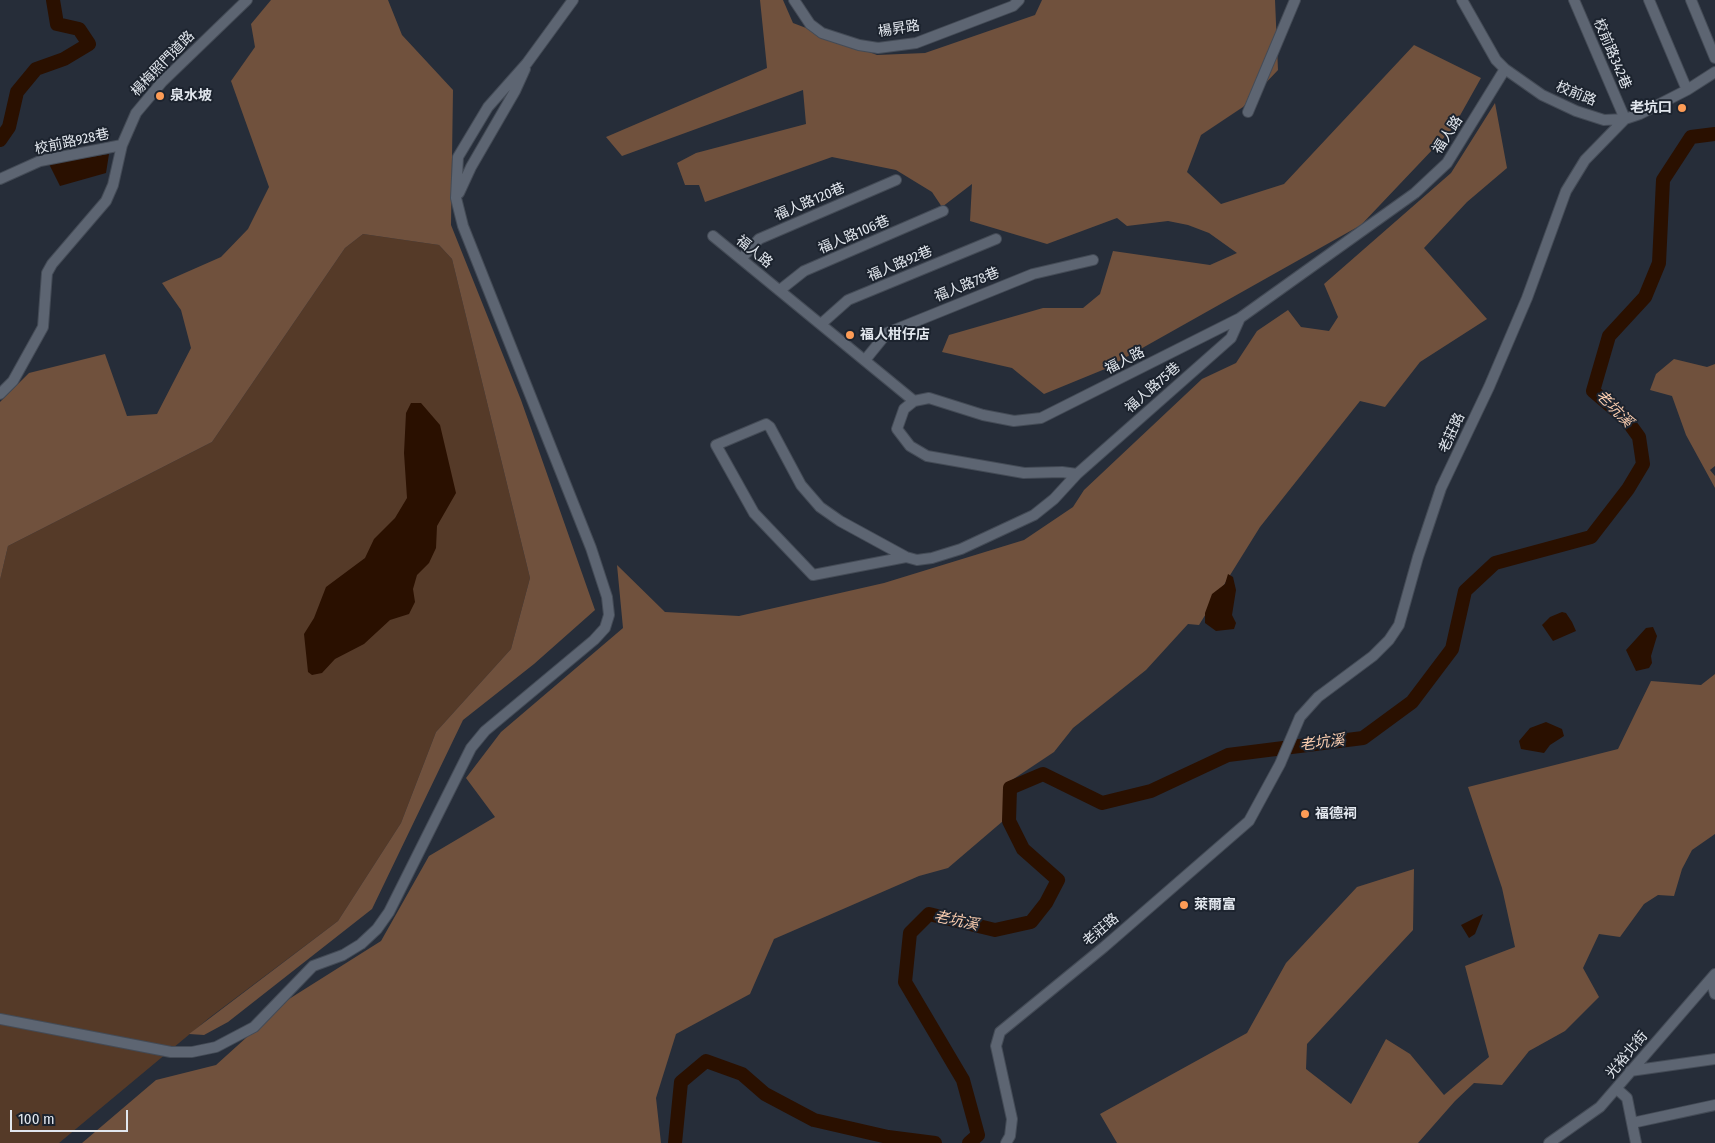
<!DOCTYPE html>
<meta charset="utf-8">
<style>
body{margin:0}
#map{position:relative;width:1715px;height:1143px;overflow:hidden;background:#262d39;font-family:"Fira Sans Condensed",sans-serif}
canvas{display:block}
.scale{position:absolute;left:10px;top:1110px;width:118px;height:22px;box-sizing:border-box;border:2px solid #e2e7ee;border-top:0;padding-left:6px;font-size:15px;line-height:18px;white-space:nowrap;color:#e2e7ee;-webkit-text-stroke:4px #1c232e;paint-order:stroke}
</style>
<div id="map">
<canvas width="1715" height="1143"></canvas>
<div class="scale">100 m</div>
</div>
<script>
const context = document.querySelector('canvas').getContext('2d');
context.lineJoin = 'round';
function fillPath(path, color) { context.fillStyle = color; context.fill(path, 'evenodd'); }
const poly = rows => new Path2D(rows.map(r => 'M' + r).join(''));
function strokePath(path, color, width, dash) { context.strokeStyle = color; context.lineWidth = width; context.lineCap = dash ? 'butt' : 'round'; context.setLineDash(dash || []); context.stroke(path); }
function label(font, color, halo, rows, align = 'center') {
  context.font = font + ' "Fira Sans Condensed","Noto Sans TC",sans-serif'; context.lineWidth = 4; context.setLineDash([]); context.textBaseline = 'middle'; context.strokeStyle = halo; context.fillStyle = color; for (const [text, x, y, turn = 0] of rows) {
    context.save(); context.translate(x, y); context.rotate((+turn || 0) * Math.PI / 180); context.textAlign = isNaN(turn) ? turn : align; if (halo) context.strokeText(text, 0, 0); context.fillText(text, 0, 0); context.restore();
  }
}
const green = poly([
 [363,234,439,245,452,259,530,578,511,649,436,732,401,823,338,921,209,1018,59,1143,0,1143,0,580,8,546,212,442,345,248]
]);
const forest = poly([
 [271,0,388,0,402,35,453,90,451,225,521,400,595,610,534,664,463,720,372,909,228,1022,204,1035,189,1034,338,921,401,823,436,732,511,649,530,578,452,259,439,245,363,234,345,248,212,442,8,546,0,580,0,402,29,373,105,354,127,416,157,414,191,348,181,310,162,283,221,257,248,229,269,187,231,81,255,47,251,24],
 [760,0,783,0,793,23,877,55,925,53,1035,15,1042,0,1275,0,1278,70,1243,107,1201,135,1187,172,1221,204,1284,184,1414,45,1481,78,1453,128,1361,225,1105,369,1044,394,1012,368,942,352,949,335,1043,308,1083,308,1100,294,1113,251,1210,265,1237,253,1209,233,1188,225,1168,221,1127,226,1117,218,1047,244,970,221,972,184,942,207,932,192,896,170,832,157,705,202,699,185,685,185,677,163,696,153,806,124,803,90,622,156,606,137,767,68],
 [1495,103,1507,168,1467,202,1424,248,1487,319,1420,362,1385,407,1360,401,1260,527,1199,625,1188,624,1146,670,1073,728,1054,752,1006,784,1003,821,948,868,919,876,774,939,750,994,676,1034,656,1098,661,1143,82,1143,156,1080,216,1065,289,999,381,941,429,856,495,817,466,778,501,732,623,628,617,565,665,612,739,616,884,583,1024,540,1073,507,1084,490,1202,379,1236,363,1257,331,1288,310,1301,327,1329,331,1338,317,1324,284,1451,173],
 [1674,359,1707,367,1715,364,1715,466,1710,470,1715,476,1715,488,1686,435,1672,396,1650,390,1656,374],
 [1715,674,1715,834,1692,850,1682,869,1674,896,1658,895,1644,904,1620,937,1599,934,1583,968,1599,997,1565,1031,1529,1051,1502,1085,1474,1083,1455,1101,1418,1143,1117,1143,1100,1114,1247,1033,1286,963,1357,887,1414,869,1413,930,1307,1044,1306,1069,1351,1104,1386,1039,1410,1054,1444,1095,1489,1057,1465,966,1515,947,1502,888,1468,787,1618,749,1651,681,1701,685]
]);
const water = poly([
 [109,154,106,173,60,186,49,164],
 [411,403,421,403,440,425,456,493,437,526,436,548,429,563,417,575,413,589,415,602,409,614,390,620,364,644,335,659,322,673,312,675,308,672,304,634,314,618,326,587,365,558,374,539,395,518,407,498,404,453,406,413],
 [1228,574,1233,577,1236,590,1232,615,1236,623,1234,629,1216,631,1205,623,1205,613,1212,594,1225,584],
 [1562,612,1566,613,1572,622,1576,631,1553,641,1542,625,1550,617],
 [1653,627,1657,636,1651,656,1652,663,1649,668,1636,671,1626,650,1646,628],
 [1546,722,1562,729,1564,736,1550,745,1544,753,1521,749,1519,741,1530,728],
 [1483,914,1475,934,1469,938,1461,925]
]);
const river = poly([
 [0,140,9,127,17,92,36,69,64,59,89,44,79,29,57,24,53,0],
 [675,1143,681,1082,706,1061,742,1074,765,1094,814,1120,888,1137,935,1143],
 [969,1143,978,1135,963,1080,905,982,910,933,929,914,995,930,1031,922,1046,903,1058,880,1023,849,1009,821,1010,788,1043,774,1102,803,1151,791,1228,755,1363,738,1412,702,1452,649,1465,591,1495,563,1591,537,1628,489,1643,464,1639,437,1626,419,1593,391,1609,336,1645,297,1659,263,1663,180,1691,137,1715,134]
]);
const minor = poly([
 [794,0,810,24,822,33,859,45,878,48,916,43,1013,6,1019,0],
 [1462,0,1496,60,1505,69,1542,95,1576,111,1604,120,1625,119,1640,114,1687,90,1715,72],
 [1574,0,1625,119],
 [1649,0,1687,90],
 [1691,0,1715,58],
 [1248,112,1295,0],
 [0,179,40,161,122,145],
 [459,193,471,167,515,91,525,69],
 [713,236,914,401,929,398,983,415,1014,421,1041,418,1240,318,1415,193,1447,163,1505,69],
 [741,259,759,239,896,180],
 [780,290,804,271,943,211],
 [821,324,848,300,996,239],
 [865,360,887,333,1033,274,1093,260],
 [0,394,13,381,43,327,47,273,52,264,106,201,113,185,122,145,136,113,162,82,247,0],
 [914,401,904,409,897,429,910,446,927,456,1024,473,1062,472,1077,474],
 [906,557,813,575,754,513,716,445,766,424,770,427,801,485,820,507,840,521,906,557,917,560,932,558,961,549,1034,515,1054,499,1077,474,1231,338,1240,318],
 [1711,979,1715,994],
 [0,1019,171,1052,192,1052,216,1047,254,1027,313,966,343,955,361,944,377,929,389,912,471,748,485,731,594,640,605,628,609,615,607,597,591,548,463,226,456,198,458,157,488,107,527,63,573,0],
 [1630,1071,1715,1059],
 [1617,1089,1627,1098,1636,1143],
 [1632,1123,1715,1105],
 [1006,1143,1010,1136,1012,1119,996,1046,1000,1032,1104,947,1249,821,1280,764,1300,717,1318,697,1373,656,1389,640,1399,625,1418,557,1441,488,1489,387,1527,298,1566,191,1585,160,1625,119],
 [1549,1143,1600,1107,1715,974]
]);
const markers = [
 [160,96,5,"#fd9c56"],
 [1682,108,5,"#fd9c56"],
 [850,335,5,"#fd9c56"],
 [1305,814,5,"#fd9c56"],
 [1184,905,5,"#fd9c56"]
];
const streetNames = [
 ["楊昇路",899,29,-9],
 ["校前路342巷",1612,54,67],
 ["楊梅照門道路",163,64,-46],
 ["校前路",1576,94,22],
 ["福人路",1448,135,-57],
 ["校前路928巷",72,142,-12],
 ["福人路120巷",810,202,-23],
 ["福人路106巷",854,235,-23],
 ["福人路",754,252,39],
 ["福人路92巷",900,264,-23],
 ["福人路78巷",967,285,-22],
 ["福人路",1125,361,-27],
 ["福人路75巷",1153,388,-41],
 ["老莊路",1452,433,-65],
 ["老莊路",1101,930,-40],
 ["光裕北街",1627,1055,-50]
];
const poiNames = [
 ["泉水坡",170,96],
 ["老坑口",1672,108,"right"],
 ["福人柑仔店",860,335],
 ["福德祠",1315,814],
 ["萊爾富",1194,905]
];
const waterNames = [
 ["老坑溪",1614,409,45],
 ["老坑溪",1322,743,-7],
 ["老坑溪",956,921,12]
];
fillPath(green, '#553a28');
fillPath(forest, '#70513d');
fillPath(water, '#2a1000');
strokePath(river, '#2a1000', 14);
strokePath(minor, '#444b56', 12);
strokePath(minor, '#5d6572', 10);
for (const [x, y, r, color] of markers) { const dot = new Path2D(); dot.arc(x, y, r, 0, 2 * Math.PI); context.fillStyle = color; context.fill(dot); strokePath(dot, '#1c232e', 2); }
label('14px', '#e2e7ee', '#1c232e', streetNames);
label('bold 14px', '#e2e7ee', '#1c232e', poiNames, 'left');
label('italic 15px', '#fbcdaf', '#1c232e', waterNames);
</script>
